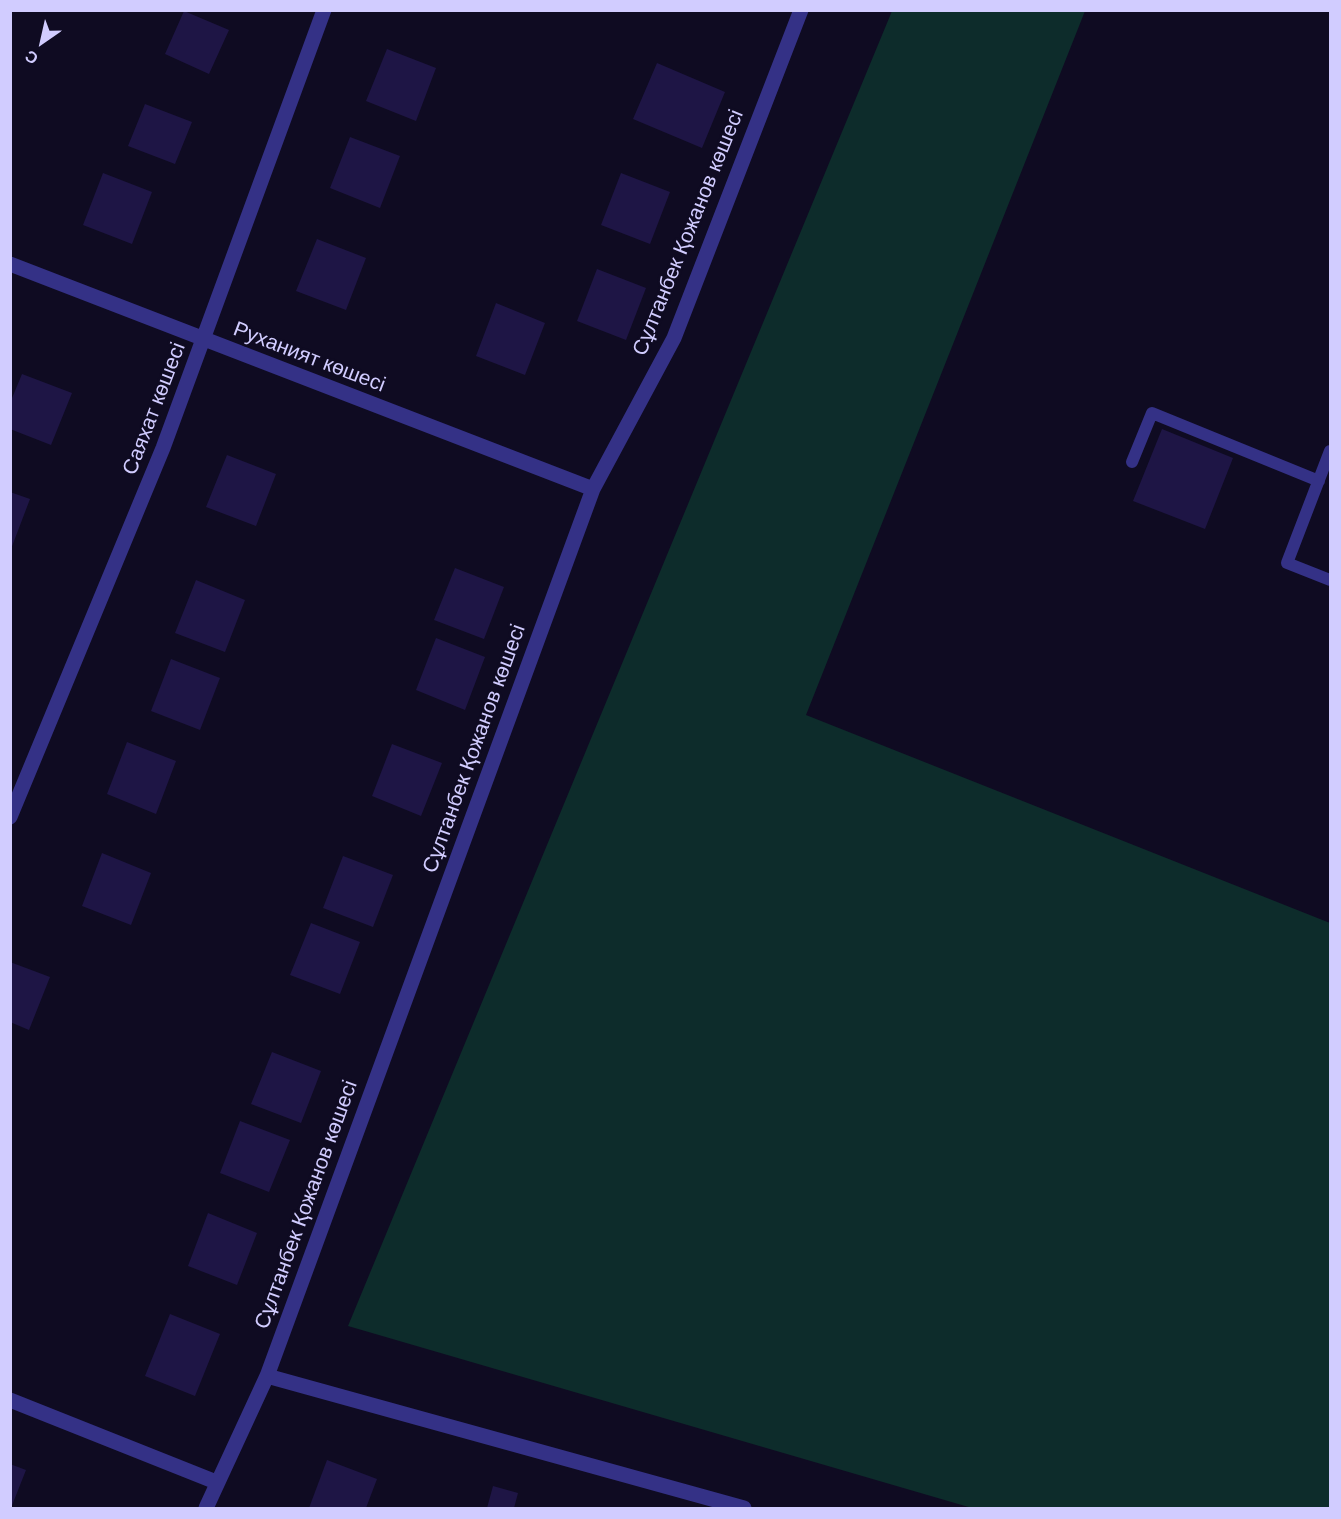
<!DOCTYPE html>
<meta charset="utf-8">
<style>
body{margin:0}
#map{position:relative;width:1341px;height:1519px;overflow:hidden;background:#0f0b22;font-family:"DM Sans",sans-serif}
canvas{display:block}
.frame{position:absolute;inset:0;border:12px solid #d1ccff;pointer-events:none}
.north{position:absolute;left:12px;top:12px;width:60px;height:60px;-webkit-text-stroke:4px #0f0b22;paint-order:stroke;rotate:214deg;font-size:16px;font-weight:700;line-height:24px;text-align:center;color:#d1ccff}
.north::after{content:'';display:block;margin:auto;width:21px;height:27px;background:#d1ccff;clip-path:polygon(50% 0,100% 100%,50% 72%,0 100%)}
</style>
<div id="map">
<canvas width="1341" height="1519"></canvas>
<div class="frame"></div>
<div class="north">С</div>
</div>
<script>
const context = document.querySelector('canvas').getContext('2d');
context.lineJoin = 'round';
function fillPath(path, color) { context.fillStyle = color; context.fill(path, 'evenodd'); }
const poly = rows => new Path2D(rows.map(r => 'M' + r).join(''));
function strokePath(path, color, width, dash) { context.strokeStyle = color; context.lineWidth = width; context.lineCap = dash ? 'butt' : 'round'; context.setLineDash(dash || []); context.stroke(path); }
function label(font, color, halo, rows, align = 'center') {
  context.font = font + ' "DM Sans",sans-serif'; context.lineWidth = 5; context.setLineDash([]); context.textBaseline = 'middle'; context.strokeStyle = halo; context.fillStyle = color; for (const [text, x, y, turn = 0] of rows) {
    context.save(); context.translate(x, y); context.rotate((+turn || 0) * Math.PI / 180); context.textAlign = isNaN(turn) ? turn : align; if (halo) context.strokeText(text, 0, 0); context.fillText(text, 0, 0); context.restore();
  }
}
const green = poly([
 [892,11,1085,11,806,715,1330,923,1330,1508,972,1508,348,1326]
]);
const building = poly([
 [184,11,229,30,209,74,165,54],
 [387,49,436,68,416,121,366,101],
 [657,63,725,92,702,148,633,119],
 [145,104,192,122,175,164,128,146],
 [350,137,400,156,380,208,330,188],
 [103,173,152,192,132,244,83,225],
 [621,173,670,192,650,244,601,225],
 [317,239,366,258,346,310,296,291],
 [597,269,646,288,626,340,577,321],
 [496,303,545,323,525,375,476,356],
 [22,374,72,393,51,445,10,429,10,403],
 [1162,429,1233,458,1205,529,1133,501],
 [227,455,276,474,256,526,206,507],
 [10,492,30,499,11,549,10,549],
 [455,568,504,587,484,639,434,620],
 [196,580,245,600,225,652,175,633],
 [436,638,485,657,465,710,416,690],
 [171,659,220,678,200,730,151,711],
 [127,742,176,761,156,814,107,794],
 [392,744,442,763,421,816,372,796],
 [102,853,151,873,131,925,82,906],
 [343,856,393,875,373,927,323,908],
 [311,923,360,942,340,994,290,975],
 [10,962,50,977,29,1030,10,1022],
 [272,1052,321,1071,301,1123,251,1104],
 [240,1121,290,1140,269,1192,220,1173],
 [208,1213,257,1233,237,1285,188,1266],
 [170,1314,220,1334,195,1396,145,1376],
 [327,1460,377,1479,366,1508,309,1508],
 [10,1464,26,1470,11,1508,10,1508],
 [493,1486,518,1493,514,1508,487,1508]
]);
const service = poly([
 [1330,451,1287,563,1330,580],
 [1132,462,1152,413,1319,481]
]);
const minor = poly([
 [10,264,593,489],
 [10,817,163,448,324,10],
 [267,1376,744,1508],
 [10,1400,216,1482],
 [206,1508,267,1376,593,489,674,338,801,10]
]);
const streetNames = [
 ["Сұлтанбек Қожанов көшесі",689,233,-68],
 ["Руханият көшесі",309,358,21],
 ["Саяхат көшесі",155,409,-69],
 ["Сұлтанбек Қожанов көшесі",475,749,-70],
 ["Сұлтанбек Қожанов көшесі",307,1205,-70]
];
fillPath(green, '#0d2c2b');
fillPath(building, '#1e1545');
strokePath(service, '#343186', 12);
strokePath(minor, '#343186', 15);
label('21px', '#d1ccff', '#0f0b22', streetNames);
</script>
